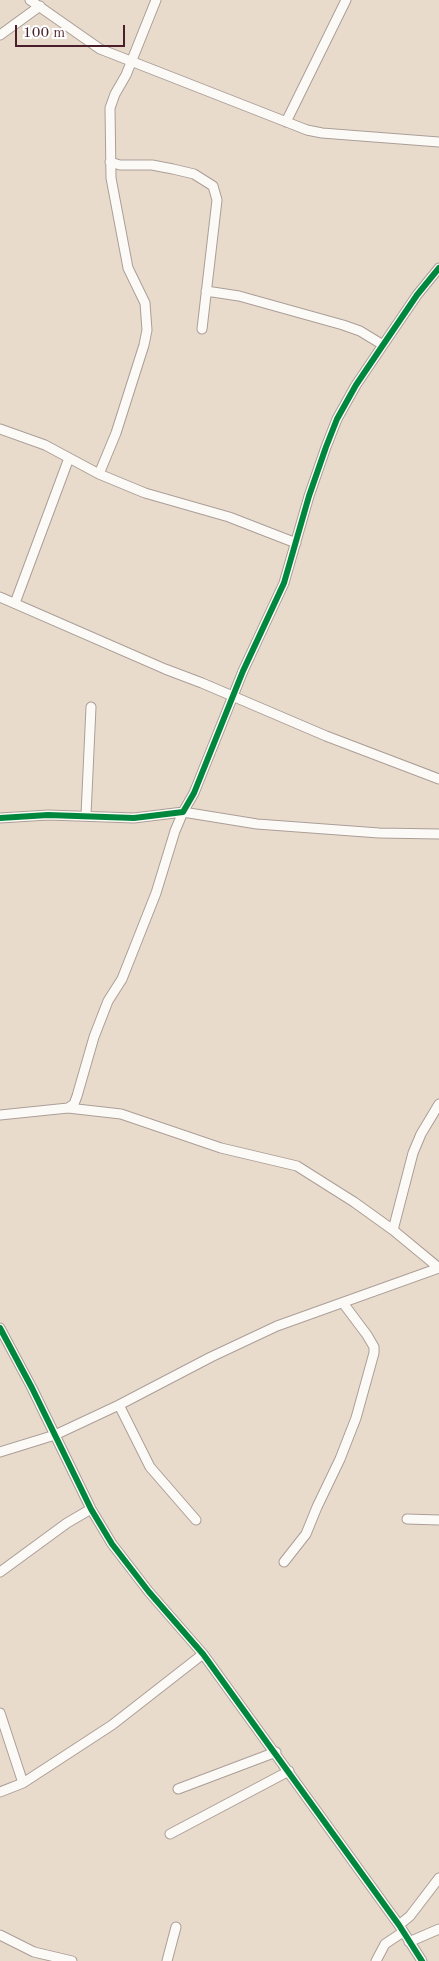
<!DOCTYPE html>
<style>
body{margin:0}
#map{position:relative;width:439px;height:1961px;overflow:hidden;background:#e9dbcc;font-family:"Old Standard TT",serif}
canvas{display:block}
.scale{position:absolute;left:15px;top:25px;width:110px;height:22px;box-sizing:border-box;border:2px solid #4a1f2b;border-top:0;padding-left:6px;font-size:15px;line-height:18px;white-space:nowrap;color:#4a1f2b;-webkit-text-stroke:4px #fff;paint-order:stroke}
</style>
<div id="map">
<canvas width="439" height="1961"></canvas>
<div class="scale">100 m</div>
</div>
<script>
const context = document.querySelector('canvas').getContext('2d');
context.lineJoin = 'round';
const poly = rows => new Path2D(rows.map(r => 'M' + r).join(''));
function strokePath(path, color, width, dash) { context.strokeStyle = color; context.lineWidth = width; context.lineCap = dash ? 'butt' : 'round'; context.setLineDash(dash || []); context.stroke(path); }
const street = poly([
 [30,0,100,49,307,130,322,133,439,142],
 [0,35,40,6],
 [286,122,346,0],
 [110,162,120,165,152,165,173,169,194,174,213,186,217,200,202,329],
 [206,291,239,296,343,325,360,331,383,345],
 [0,429,45,445,99,474,145,493,229,517,296,543],
 [99,474,116,433,144,345,147,330,145,303,128,268,111,178,110,108,115,94,126,75,156,0],
 [0,597,165,669,202,683,326,736,439,779],
 [15,603,69,458],
 [86,815,91,707],
 [0,818,48,815,134,818,183,812,194,793,243,671,284,583,309,496,326,447,337,419,356,385,383,345,417,295,439,268],
 [68,1108,74,1104,77,1096,94,1037,108,1001,122,979,156,893,175,831,183,812,257,824,379,833,439,834],
 [0,1115,68,1108,121,1114,221,1148,297,1166,354,1202,393,1230,439,1268],
 [393,1230,413,1153,421,1134,439,1104],
 [0,1328,32,1388,91,1509,112,1544,149,1592,203,1654,399,1925,422,1961],
 [119,1405,150,1467,196,1520],
 [0,1452,55,1435,119,1405,211,1357,277,1326,439,1268],
 [407,1519,439,1520],
 [284,1562,306,1534,317,1507,340,1459,356,1418,374,1353,374,1347,367,1335,343,1303],
 [0,1572,67,1523,91,1509],
 [0,1713,23,1783],
 [178,1789,276,1752],
 [0,1792,23,1783,112,1725,203,1654],
 [170,1834,289,1771],
 [399,1925,410,1916,439,1878],
 [0,1935,34,1952,72,1961],
 [409,1942,439,1929],
 [167,1961,176,1927],
 [376,1961,385,1944,403,1932]
]);
const cycleway = poly([
 [0,818,48,815,134,818,183,812,194,793,243,671,284,583,309,496,326,447,337,419,356,385,383,345,417,295,439,268],
 [0,1328,32,1388,91,1509,112,1544,149,1592,203,1654,399,1925,422,1961]
]);
strokePath(street, '#ab9e97', 11);
strokePath(street, '#fcfaf7', 9);
strokePath(cycleway, '#00873e', 6);
</script>
